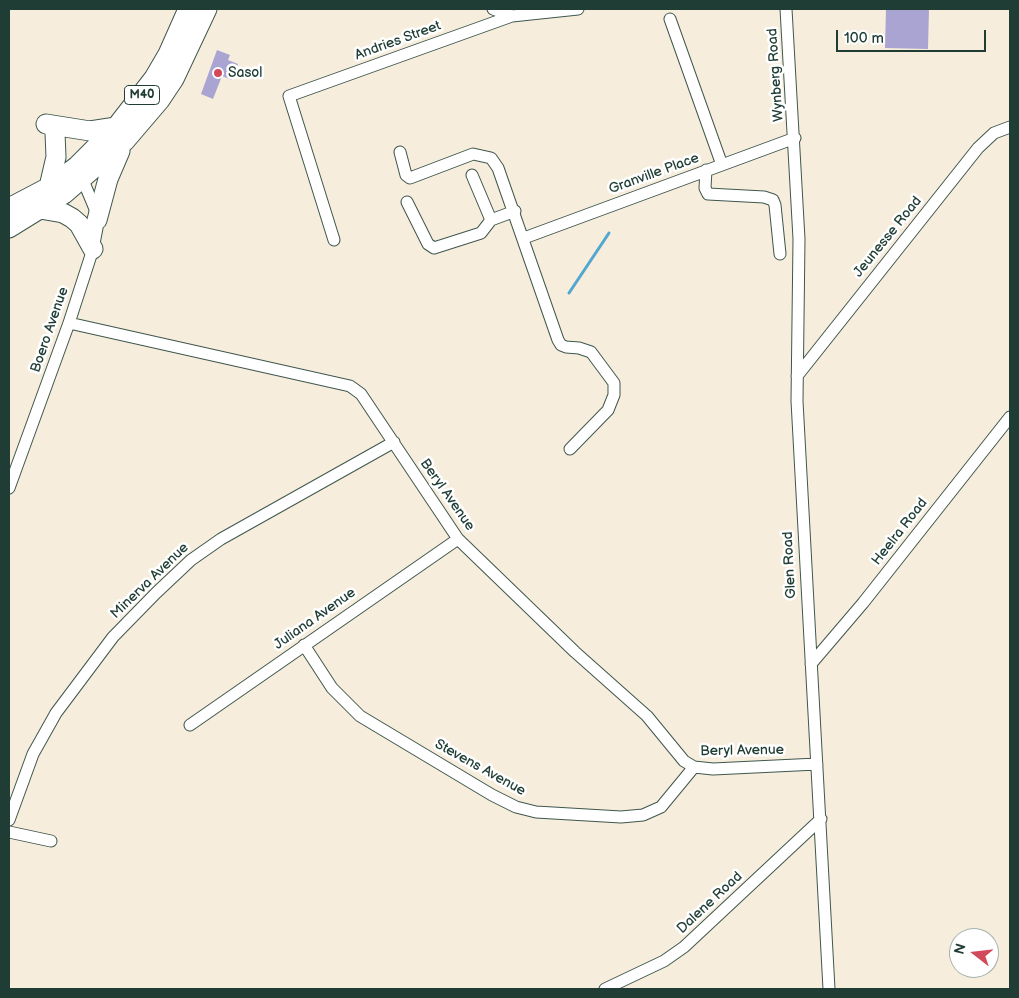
<!DOCTYPE html>
<style>
body{margin:0}
#map{position:relative;width:1019px;height:998px;overflow:hidden;background:#f7eddc;font-family:"Balsamiq Sans",sans-serif}
canvas{display:block}
.frame{position:absolute;inset:0;border:10px solid #1f3d34;pointer-events:none}
.north{position:absolute;left:949px;top:928px;width:50px;height:50px;box-sizing:border-box;background:#fff;border:1px solid #a5b1ae;border-radius:50%;rotate:286deg;font-size:14px;font-weight:700;line-height:20px;text-align:center;color:#1f3d34}
.north::after{content:'';display:block;margin:auto;width:18px;height:22px;background:#d1495b;clip-path:polygon(50% 0,100% 100%,50% 72%,0 100%)}
.scale{position:absolute;left:836px;top:30px;width:150px;height:22px;box-sizing:border-box;border:2px solid #1f3d34;border-top:0;padding-left:6px;font-size:15px;line-height:18px;white-space:nowrap;color:#1f3d34;-webkit-text-stroke:4px #fff;paint-order:stroke}
</style>
<div id="map">
<canvas width="1019" height="998"></canvas>
<div class="frame"></div>
<div class="north">N</div>
<div class="scale">100 m</div>
</div>
<script>
const context = document.querySelector('canvas').getContext('2d');
context.lineJoin = 'round';
const poly = rows => new Path2D(rows.map(r => 'M' + r).join(''));
function strokePath(path, color, width, dash) { context.strokeStyle = color; context.lineWidth = width; context.lineCap = dash ? 'butt' : 'round'; context.setLineDash(dash || []); context.stroke(path); }
function fillPath(path, color) { context.fillStyle = color; context.fill(path, 'evenodd'); }
function label(font, color, halo, rows, align = 'center') {
  context.font = font + ' "Balsamiq Sans",sans-serif'; context.lineWidth = 5; context.setLineDash([]); context.textBaseline = 'middle'; context.strokeStyle = halo; context.fillStyle = color; for (const [text, x, y, turn = 0] of rows) {
    context.save(); context.translate(x, y); context.rotate((+turn || 0) * Math.PI / 180); context.textAlign = isNaN(turn) ? turn : align; if (halo) context.strokeText(text, 0, 0); context.fillText(text, 0, 0); context.restore();
  }
}
const stream = poly([
 [569,293,609,233]
]);
const building = poly([
 [886,9,929,9,928,49,885,48],
 [217,50,230,55,228,60,238,64,232,80,222,76,213,99,201,94]
]);
const minor = poly([
 [493,9,512,16],
 [786,9,799,239,797,401,829,989],
 [670,19,722,165],
 [400,152,406,175,410,178,473,154,491,158,498,168,558,340,561,345,566,347,579,348,591,352,614,383,614,395,608,410,570,449],
 [706,170,705,188,708,194,764,197,773,200,775,205,780,254],
 [472,175,491,220],
 [407,202,428,244,434,248,481,233,491,220,515,211],
 [524,238,795,138],
 [334,240,289,96,512,16,578,9],
 [69,323,350,386,361,394,458,539,575,652,647,716,684,761,694,767,713,769,817,764],
 [797,376,978,148,994,133,1010,127],
 [9,488,69,323,93,249,97,228,95,209,80,173],
 [304,645,332,688,360,716,492,795,516,807,536,812,621,817,643,815,661,807,694,767],
 [811,664,863,603,1010,417],
 [190,725,458,539],
 [9,820,33,754,56,713,113,637,156,593,191,560,221,539,394,442],
 [9,832,51,841],
 [605,989,664,961,684,947,821,819]
]);
const primary = poly([
 [46,124,90,131,116,127],
 [49,187,56,157,55,133],
 [9,208,49,187,77,166,116,127,154,78,168,54,188,9],
 [40,209,63,213,72,218,79,224,93,249],
 [97,220,108,179,120,151],
 [9,228,64,194,125,141,160,100,174,79,207,9]
]);
const markers = [
 [218,73,5,"#d1495b"]
];
const shields = [
 [142,95,35]
];
const shieldNames = [
 ["M40",142,95]
];
const streetNames = [
 ["Andries Street",398,41,-20],
 ["Wynberg Road",776,75,-94],
 ["Granville Place",654,174,-20],
 ["Jeunesse Road",888,237,-51],
 ["Boero Avenue",50,330,-71],
 ["Beryl Avenue",447,495,55],
 ["Heelra Road",900,532,-52],
 ["Glen Road",790,565,-93],
 ["Minerva Avenue",150,581,-44],
 ["Juliana Avenue",315,619,-35],
 ["Beryl Avenue",742,751,-1],
 ["Stevens Avenue",480,768,29],
 ["Dalene Road",710,903,-43]
];
const poiNames = [
 ["Sasol",228,73]
];
strokePath(stream, '#51a7ce', 3);
fillPath(building, '#aaa4d2');
strokePath(minor, '#3f574d', 13);
strokePath(primary, '#3f574d', 21);
strokePath(minor, '#fff', 11);
strokePath(primary, '#fff', 19);
for (const [x, y, r, color] of markers) { const dot = new Path2D(); dot.arc(x, y, r, 0, 2 * Math.PI); context.fillStyle = color; context.fill(dot); strokePath(dot, '#fff', 2); }
for (const [x, y, w] of shields) { const box = new Path2D(); box.roundRect(x - w / 2, y - 9.5, w, 19, 4); context.fillStyle = '#fff'; context.fill(box); strokePath(box, '#1f3d34', 1); }
label('bold 12px', '#1f3d34', null, shieldNames);
label('14px', '#1f3d34', '#fff', streetNames);
label('14px', '#1f3d34', '#fff', poiNames, 'left');
</script>
